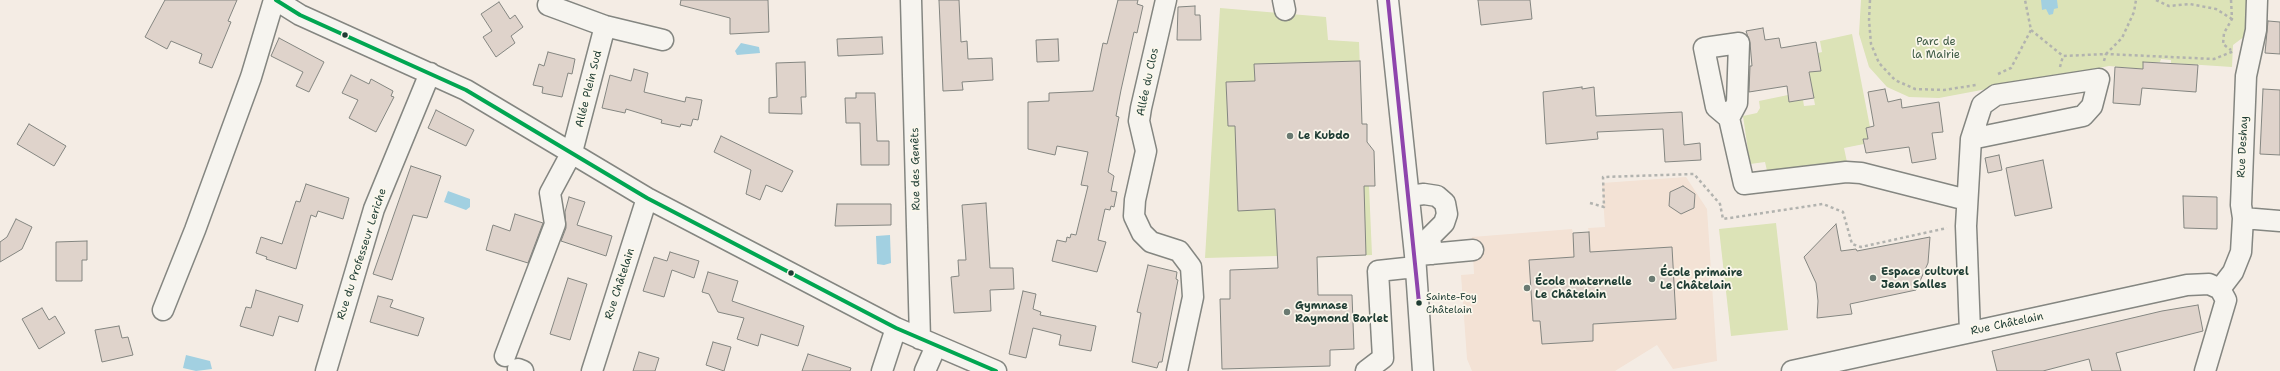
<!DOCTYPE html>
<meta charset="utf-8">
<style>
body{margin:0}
canvas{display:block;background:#f4ece4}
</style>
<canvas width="2280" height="371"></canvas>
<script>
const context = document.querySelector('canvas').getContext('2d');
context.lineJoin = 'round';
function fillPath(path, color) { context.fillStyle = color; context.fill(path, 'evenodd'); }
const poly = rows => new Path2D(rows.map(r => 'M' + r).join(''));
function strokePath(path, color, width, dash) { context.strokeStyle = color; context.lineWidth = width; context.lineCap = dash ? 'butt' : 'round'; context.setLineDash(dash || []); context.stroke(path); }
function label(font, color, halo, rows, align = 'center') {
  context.font = font + ' "Shantell Sans",sans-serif'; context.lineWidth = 3.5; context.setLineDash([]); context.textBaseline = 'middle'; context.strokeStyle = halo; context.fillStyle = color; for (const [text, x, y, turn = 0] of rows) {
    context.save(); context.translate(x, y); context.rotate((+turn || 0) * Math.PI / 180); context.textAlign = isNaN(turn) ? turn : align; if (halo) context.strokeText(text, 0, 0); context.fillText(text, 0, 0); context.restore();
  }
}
const built = poly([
 [1686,177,1707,209,1717,361,1673,369,1657,345,1615,371,1472,371,1467,359,1461,275,1474,274,1472,237,1572,229,1573,233,1589,232,1588,228,1605,227,1602,183]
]);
const green = poly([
 [1861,0,2250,0,2249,33,2233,45,2232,67,2171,63,2171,60,2161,59,2160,62,2144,62,2143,69,2109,66,1939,98,1909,97,1887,87,1869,67,1859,34],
 [1220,8,1326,17,1328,40,1359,42,1362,124,1367,124,1367,147,1374,151,1375,186,1369,186,1372,255,1277,259,1277,256,1205,258],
 [1852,34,1870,127,1866,128,1868,139,1863,140,1864,144,1844,148,1847,162,1805,169,1768,175,1765,162,1750,164,1743,116,1757,113,1760,108,1759,101,1788,95,1789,102,1803,100,1804,106,1815,105,1809,72,1821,70,1818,53,1822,52,1820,41],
 [1776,223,1788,330,1731,336,1719,229]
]);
const water = poly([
 [2041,0,2057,0,2058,8,2054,9,2053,14,2049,15,2046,9,2042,10],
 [741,43,759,47,760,53,737,55,735,51],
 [448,191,470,199,470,207,466,210,444,202],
 [890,235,891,263,884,265,877,264,876,236],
 [186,355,210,361,212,369,196,371,183,368]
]);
const building = poly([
 [165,0,237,0,228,21,231,22,212,68,199,63,202,54,171,41,167,49,145,37,165,0],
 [681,0,768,0,769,32,730,34,730,18,680,5,681,0],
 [939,0,959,0,961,42,967,41,968,59,992,58,993,80,962,82,963,90,943,91,939,0],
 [1118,0,1138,0,1137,4,1143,6,1137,33,1134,32,1121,90,1116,116,1119,117,1108,172,1114,176,1111,191,1117,192,1114,207,1111,206,1110,210,1105,209,1098,240,1106,242,1097,272,1052,261,1057,240,1066,242,1067,237,1070,238,1071,234,1076,235,1088,186,1081,185,1088,152,1057,146,1055,155,1028,149,1028,102,1049,101,1049,93,1093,91,1103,43,1107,44,1118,0],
 [1478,0,1530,0,1532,19,1481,25,1478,0],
 [499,2,510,19,515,15,523,27,511,36,515,43,496,57,483,37,492,31,481,14,499,2],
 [1195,6,1195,15,1200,15,1201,40,1177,40,1178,7,1195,6],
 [2268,21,2280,22,2280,54,2265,53,2268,21],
 [1763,28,1765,40,1779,38,1781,48,1816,42,1821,71,1809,72,1814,98,1789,102,1787,86,1749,92,1750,66,1752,66,1750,43,1746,31,1763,28],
 [882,37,883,54,838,56,837,39,882,37],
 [279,38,324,62,309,92,296,86,303,72,271,56,279,38],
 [1058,39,1059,61,1037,62,1036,40,1058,39],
 [548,52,575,59,572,74,568,73,562,97,542,93,543,87,533,85,539,64,544,66,548,52],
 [1360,61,1362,124,1367,124,1367,142,1374,151,1375,186,1364,186,1366,255,1317,257,1318,295,1352,295,1354,349,1330,350,1330,366,1222,369,1220,299,1230,299,1230,270,1278,268,1275,209,1238,211,1235,126,1228,126,1226,82,1255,81,1254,64,1360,61],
 [805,62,806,97,801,97,802,114,769,113,769,98,777,97,776,63,805,62],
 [2143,62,2198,65,2196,92,2142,88,2140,105,2113,103,2115,67,2143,69,2143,62],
 [634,69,648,73,644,92,685,102,686,97,702,100,698,120,693,119,691,126,681,124,680,127,661,123,662,120,626,109,625,113,602,108,610,75,631,81,634,69],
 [351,75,369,84,371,79,393,91,391,96,394,97,376,132,349,118,358,100,342,93,351,75],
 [1582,87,1582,89,1594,87,1596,116,1682,112,1684,145,1700,143,1701,160,1665,162,1663,129,1597,132,1598,139,1546,144,1543,92,1582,87],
 [1885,89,1888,102,1901,99,1902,108,1939,102,1943,132,1932,133,1936,159,1912,163,1909,147,1866,153,1863,139,1868,139,1866,128,1874,126,1868,92,1885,89],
 [2263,89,2280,90,2280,155,2260,154,2263,89],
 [856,93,875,93,877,141,889,141,889,165,861,165,860,123,846,123,845,98,856,98,856,93],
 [436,110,474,130,466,146,428,128,436,110],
 [29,124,66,146,54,166,17,144,29,124],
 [721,136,793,171,782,192,766,185,760,200,746,194,751,170,714,152,721,136],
 [1999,155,2002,170,1988,173,1985,158,1999,155],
 [2043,160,2052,208,2015,216,2006,168,2043,160],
 [411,166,441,176,427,218,413,215,392,280,373,274,411,166],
 [306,184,349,198,343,219,318,211,316,217,311,215,296,269,266,259,267,257,256,253,261,237,282,244,296,201,300,202,306,184],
 [1683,186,1695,194,1694,208,1681,214,1669,206,1670,192,1683,186],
 [2183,196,2217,197,2217,229,2184,228,2183,196],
 [569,197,585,202,577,225,612,236,606,256,561,241,566,228,565,212,569,197],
 [986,203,990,268,1013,268,1014,289,990,290,991,311,954,313,951,277,959,276,958,260,966,260,962,205,986,203],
 [837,204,891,204,891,225,835,226,837,204],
 [515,214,543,223,528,263,486,250,493,225,510,231,515,214],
 [16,219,32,227,22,249,0,262,0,242,7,237,16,219],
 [1836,224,1841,251,1856,249,1857,251,1930,237,1928,263,1916,290,1850,304,1852,314,1817,318,1818,301,1816,283,1804,257,1836,224],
 [1589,232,1590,252,1672,247,1676,319,1593,324,1593,341,1542,344,1540,321,1533,321,1529,260,1574,257,1573,233,1589,232],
 [87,241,87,260,82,260,82,281,56,281,56,242,87,241],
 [670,252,699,261,694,278,672,270,664,297,643,291,654,257,667,261,670,252],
 [1148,265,1177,272,1176,279,1178,280,1162,362,1159,362,1157,368,1132,362,1141,313,1137,312,1148,265],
 [708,272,738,281,732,301,804,326,798,346,761,334,758,346,737,339,744,318,718,312,709,294,702,292,708,272],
 [568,278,587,284,570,340,550,334,568,278],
 [256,290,303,305,298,322,279,316,273,336,240,326,246,307,251,308,256,290],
 [1023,291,1036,294,1033,309,1041,312,1040,315,1096,326,1091,351,1059,345,1061,335,1033,328,1026,358,1009,354,1023,291],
 [378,296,393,300,390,307,424,318,418,336,370,322,378,296],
 [2198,305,2203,331,2116,353,2121,371,2092,371,2089,359,2043,371,1997,371,1992,351,2162,311,2198,305],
 [42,308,49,320,55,316,65,333,39,349,22,319,42,308],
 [119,326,122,338,128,337,133,355,102,362,95,330,119,326],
 [713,342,731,347,724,371,706,365,713,342],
 [639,352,659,358,655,371,633,371,639,352],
 [808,354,851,368,850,371,802,371,808,354]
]);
const path = poly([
 [1870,0,1869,20,1871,44,1879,63,1895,80,1915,89,1944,90,1976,85],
 [2156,0,2169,6,2190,4,2216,9,2232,19],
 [2231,0,2232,19,2224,33,2223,44,2231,50],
 [2031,30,2063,56,2106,54,2122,38,2134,12,2136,0],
 [2104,61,2106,54,2214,59,2234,51],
 [2060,67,2063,56],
 [1998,74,2011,68,2031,30,2025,0],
 [1590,203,1604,207,1603,177,1694,174,1720,204,1723,219,1823,204,1843,212,1852,244,1861,247,1947,228]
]);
const minor = poly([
 [276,0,300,15,466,90,647,198,896,328,996,371],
 [911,0,920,339],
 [1166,0,1141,108,1139,121,1146,151,1135,200,1134,216,1142,233,1151,242,1179,251,1191,267,1193,297,1177,371],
 [1283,0,1285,10],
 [1388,0,1415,255,1423,371],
 [548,5,605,26,663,40],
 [1729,118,1716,107,1704,48,1739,43,1737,103,1729,118,1744,184,1846,172,1861,173,1967,200],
 [1409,196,1424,194,1437,196,1445,203,1447,214,1444,223,1430,237,1432,254],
 [2243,218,2280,221],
 [1419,255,1473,250],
 [2220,289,2233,272,2241,252,2243,218,2241,205,2246,76,2256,30,2257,0],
 [163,310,195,230,251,77,274,0],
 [1970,332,1966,226,1971,139,1982,105,1996,95,2099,79,2092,106,2083,116,1971,139],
 [505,356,555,224,550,193,572,152,605,26],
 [518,369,523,371],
 [326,371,374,209,430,73],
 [592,371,647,198],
 [882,371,896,328],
 [925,371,936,346],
 [1366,371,1383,358,1378,271,1415,267],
 [1792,371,2187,285,2209,284,2220,289],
 [2205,371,2226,300,2220,289]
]);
const bus1 = poly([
 [276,0,300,15,466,90,647,198,896,328,996,371]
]);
const bus2 = poly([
 [1388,0,1419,303]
]);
const markers = [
 [345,35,3.5,"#1f3d34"],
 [1290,136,4,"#6a7a72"],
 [791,273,3.5,"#1f3d34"],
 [1873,278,4,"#6a7a72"],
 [1652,279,4,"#6a7a72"],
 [1527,288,4,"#6a7a72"],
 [1419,303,3.5,"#1f3d34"],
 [1287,312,4,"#6a7a72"]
];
const busNames = [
 ["Sainte-Foy",1426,297],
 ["Châtelain",1426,310]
];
const parkNames = [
 ["Parc de",1936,42],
 ["la Mairie",1936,55]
];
const streetNames = [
 ["Allée du Clos",1148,82,-78],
 ["Allée Plein Sud",589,89,-76],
 ["Rue Deshay",2243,147,-87],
 ["Rue des Genêts",916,169,-91],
 ["Rue du Professeur Leriche",362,254,-72],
 ["Rue Châtelain",620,284,-72],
 ["Rue Châtelain",2007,324,-12]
];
const poiNames = [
 ["Le Kubdo",1298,136],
 ["Espace culturel",1881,272],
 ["Jean Salles",1881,285],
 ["École primaire",1660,273],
 ["Le Châtelain",1660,286],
 ["École maternelle",1535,282],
 ["Le Châtelain",1535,295],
 ["Gymnase",1295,306],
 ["Raymond Barlet",1295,319]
];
fillPath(built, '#f3e2d5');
fillPath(green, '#dce3b7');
fillPath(water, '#a2d0e1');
fillPath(building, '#dfd3cb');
strokePath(building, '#848681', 1);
strokePath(minor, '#848681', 23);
strokePath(path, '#b2b3af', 2.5, [3, 3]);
strokePath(minor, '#f6f4ef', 20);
strokePath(bus1, '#00a651', 4);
strokePath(bus2, '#8e44ad', 4);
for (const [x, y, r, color] of markers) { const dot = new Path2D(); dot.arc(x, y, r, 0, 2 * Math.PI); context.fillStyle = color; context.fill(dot); strokePath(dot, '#fbf7ec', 1.5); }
label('10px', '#1f3d34', '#fbf7ec', busNames, 'left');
label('11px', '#415d47', '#fbf7ec', parkNames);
label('11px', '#1f3d34', '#fbf7ec', streetNames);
label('bold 11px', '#1f3d34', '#fbf7ec', poiNames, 'left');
</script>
